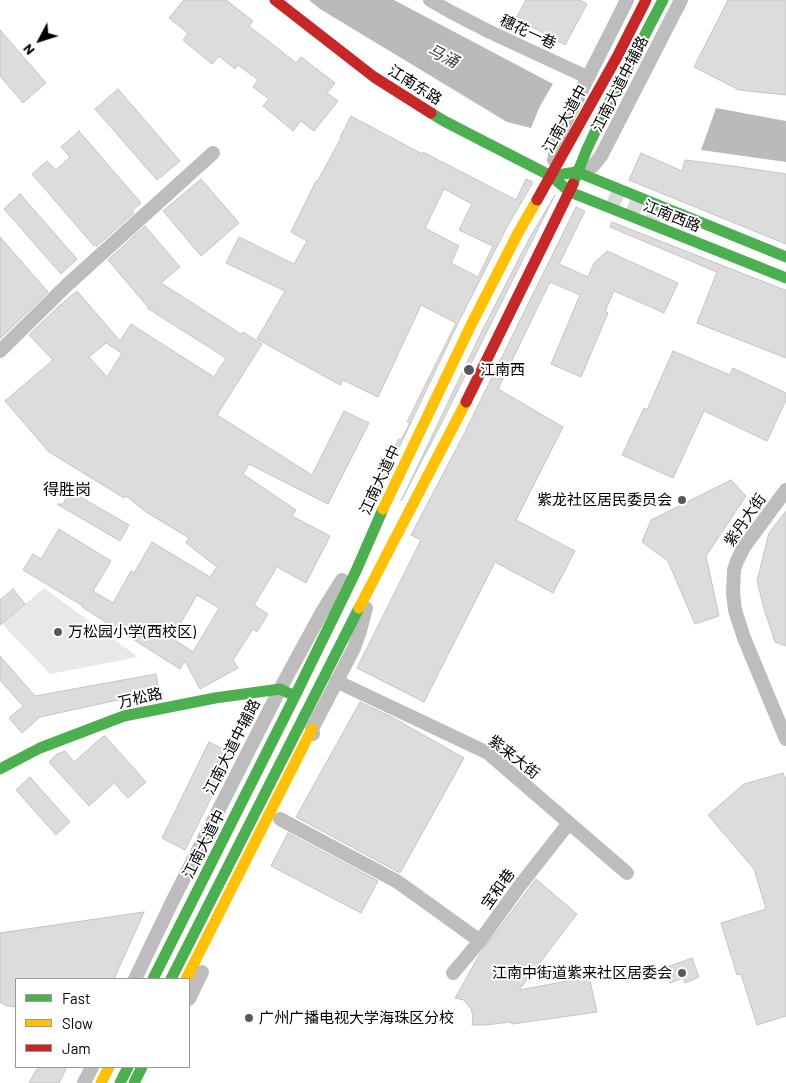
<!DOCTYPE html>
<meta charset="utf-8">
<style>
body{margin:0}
#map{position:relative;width:786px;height:1083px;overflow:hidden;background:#fff;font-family:Barlow,sans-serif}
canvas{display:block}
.legend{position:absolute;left:15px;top:978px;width:175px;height:90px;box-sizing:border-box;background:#fff;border:1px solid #999;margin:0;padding:6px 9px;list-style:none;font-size:15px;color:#000}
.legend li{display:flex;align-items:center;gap:10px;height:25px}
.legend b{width:25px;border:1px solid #999}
.north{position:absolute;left:15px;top:15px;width:50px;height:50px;-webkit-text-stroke:4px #fff;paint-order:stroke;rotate:230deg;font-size:14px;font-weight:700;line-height:20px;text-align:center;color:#000}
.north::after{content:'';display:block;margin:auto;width:18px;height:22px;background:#000;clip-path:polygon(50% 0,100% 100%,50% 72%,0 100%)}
</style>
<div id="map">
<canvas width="786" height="1083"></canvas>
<ul class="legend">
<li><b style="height:6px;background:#4caf50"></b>Fast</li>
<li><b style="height:6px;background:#ffc107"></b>Slow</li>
<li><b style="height:6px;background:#c62828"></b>Jam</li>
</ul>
<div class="north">N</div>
</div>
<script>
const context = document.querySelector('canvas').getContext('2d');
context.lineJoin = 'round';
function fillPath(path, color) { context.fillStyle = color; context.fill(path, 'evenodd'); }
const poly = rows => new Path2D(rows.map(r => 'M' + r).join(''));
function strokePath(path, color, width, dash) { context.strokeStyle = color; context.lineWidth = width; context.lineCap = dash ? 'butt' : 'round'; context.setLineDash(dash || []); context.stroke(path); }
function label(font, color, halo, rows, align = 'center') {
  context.font = font + ' Barlow,"Noto Sans SC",sans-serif'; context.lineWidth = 4; context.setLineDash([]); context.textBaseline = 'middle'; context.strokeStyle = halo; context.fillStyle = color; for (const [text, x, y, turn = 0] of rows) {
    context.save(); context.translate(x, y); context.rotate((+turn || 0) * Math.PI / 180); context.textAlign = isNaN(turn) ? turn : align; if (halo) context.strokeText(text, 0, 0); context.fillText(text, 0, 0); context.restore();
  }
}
const green = poly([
 [44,588,138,657,50,674,2,624]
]);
const water = poly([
 [309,0,394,0,553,84,540,106,531,128,507,122,320,9],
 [716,108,786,121,786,162,701,150]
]);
const building = poly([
 [184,0,226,0,253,21,249,26,281,51,296,63,301,57,335,83,327,93,338,101,314,131,301,121,293,131,263,106,269,99,253,87,258,80,238,65,235,69,219,56,212,64,183,40,188,33,169,18,184,0],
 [526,0,580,0,587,4,565,45,516,18,526,0],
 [728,0,786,0,786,95,739,90,694,67,728,0],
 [0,30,46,83,23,103,0,76,0,30],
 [118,89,180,161,157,180,95,109,118,89],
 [351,116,422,154,423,152,516,200,526,179,533,182,507,227,460,319,368,513,363,511,399,439,401,440,410,423,407,422,456,323,421,305,378,397,343,380,340,385,257,339,285,291,226,263,239,237,294,264,307,241,291,232,316,181,317,182,341,138,340,137,351,116],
 [444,189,472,204,459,230,493,246,478,277,451,263,459,246,425,228,444,189],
 [79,131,141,203,132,211,134,213,97,246,95,244,94,246,32,174,47,161,56,170,70,157,61,147,79,131],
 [641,153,682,171,685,160,733,166,786,174,786,244,629,180,641,153],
 [201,179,239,223,201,256,163,211,201,179],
 [20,194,77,259,61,274,4,209,20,194],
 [555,195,441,424,401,501,482,331,529,239,555,195],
 [576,207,585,211,559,264,588,277,594,263,607,251,678,283,664,313,614,291,605,311,608,313,581,377,551,364,580,295,550,282,498,389,563,427,516,520,575,551,553,593,495,562,424,702,357,668,421,540,411,535,463,436,576,207],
 [612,222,782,289,786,290,786,358,697,323,717,272,610,227,612,222],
 [145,226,180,267,161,283,241,334,243,332,262,344,217,415,312,475,344,411,369,423,328,504,249,464,243,474,296,510,292,516,330,536,306,583,277,567,254,605,268,614,257,632,253,629,233,660,238,668,200,689,185,661,180,669,82,607,83,606,23,570,33,554,41,559,59,529,111,561,93,591,113,603,131,571,134,573,152,542,210,577,217,567,186,543,189,538,146,512,126,496,124,498,49,452,5,401,53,360,29,335,60,305,77,291,120,341,131,324,214,377,226,358,147,308,148,307,108,260,145,226],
 [106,343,122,353,107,377,89,357,106,343],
 [197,595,219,608,193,652,172,638,197,595],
 [0,237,48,292,0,339,0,237],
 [673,351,730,375,733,368,786,393,786,400,767,441,704,411,673,478,622,455,644,408,647,410,673,351],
 [731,480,746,496,706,556,719,616,695,624,668,561,642,542,651,520,731,480],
 [70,491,129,525,120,541,57,504,63,504,70,491],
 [786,511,786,646,775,642,765,612,757,581,769,533,786,511],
 [13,589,25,604,0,625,0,600,13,589],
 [0,656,35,696,156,674,159,691,40,717,22,733,9,718,23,706,0,680,0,656],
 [360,702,390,716,464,758,400,873,296,817,360,702],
 [105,736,146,782,128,798,114,783,89,806,49,762,57,754,65,751,74,762,102,737,105,736],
 [209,742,233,754,185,850,162,838,209,742],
 [783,773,786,780,786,1016,757,1025,741,974,737,975,721,923,766,909,754,869,708,815,744,784,783,773],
 [30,777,70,822,56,835,16,790,30,777],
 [288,833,378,881,361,913,271,866,288,833],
 [536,879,577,914,519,990,589,977,597,1012,512,1024,511,1022,485,1025,472,1025,473,1016,471,1009,464,1000,455,998,480,954,536,879],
 [144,912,114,979,16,979,16,1007,7,1006,0,1002,0,933,144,912],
 [692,958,699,977,685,983,683,978,670,983,664,968,692,958],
 [38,1067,67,1067,59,1083,29,1083,38,1067]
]);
const streetTunnel = poly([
 [609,196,663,218]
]);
const street = poly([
 [430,0,451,12,490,32,587,77],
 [554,160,559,135,627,0],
 [577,172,593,166,601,156,681,0],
 [0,351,67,285,213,153],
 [786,490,744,547,737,561,734,570,733,593,735,610,744,638,786,739],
 [336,681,488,753,627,873],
 [313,734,312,729,354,648,360,631,366,608],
 [280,819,398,882,480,941],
 [453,973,480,941,521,884,569,823],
 [135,979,172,902,280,689,322,612,342,580],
 [189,999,202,972],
 [84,1083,92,1067]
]);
const fast = poly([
 [431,113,444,121,551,176,570,192,786,278],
 [563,174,577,172,786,257],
 [573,184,587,149,604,113,663,0],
 [0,769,40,748,124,716,215,698,280,689,295,696],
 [153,979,295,696,356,571,383,509],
 [171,979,359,608],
 [120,1083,128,1067],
 [134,1083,142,1067]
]);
const slow = poly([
 [383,509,471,325,518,233,537,200],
 [359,608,466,402],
 [186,979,312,729],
 [101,1083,109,1067]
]);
const jam = poly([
 [275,0,374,77,431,113],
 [537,200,617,57,646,0],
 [466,402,573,184]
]);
const markers = [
 [469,370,6,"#595959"],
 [682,500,5,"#595959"],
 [58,632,5,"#595959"],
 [682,973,5,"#595959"],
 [249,1018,5,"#595959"]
];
const streetNames = [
 ["穗花一巷",528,32,25],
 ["江南大道中辅路",620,84,-63],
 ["江南东路",415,85,32],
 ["江南大道中",565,119,-61],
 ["江南西路",672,216,22],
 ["江南大道中",380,480,-65],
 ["紫丹大街",745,520,-55],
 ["万松路",140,698,-13],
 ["江南大道中辅路",232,747,-63],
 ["紫来大街",514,757,38],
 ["江南大道中",204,844,-63],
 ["宝和巷",498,889,-54]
];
const poiNames = [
 ["江南西",480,370],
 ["紫龙社区居民委员会",672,500,"right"],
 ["万松园小学(西校区)",68,632],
 ["江南中街道紫来社区居委会",672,973,"right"],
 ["广州广播电视大学海珠区分校",259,1018]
];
const waterNames = [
 ["马涌",443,56,27]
];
const neighbourhoodNames = [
 ["得胜岗",67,490]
];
fillPath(green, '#e8e8e8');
fillPath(water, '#bababa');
fillPath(building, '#dcdcdc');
strokePath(building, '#c4c4c4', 1);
strokePath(streetTunnel, '#d9d9d9', 14, [14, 7]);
strokePath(street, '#bdbdbd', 14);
strokePath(fast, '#4caf50', 11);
strokePath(slow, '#ffc107', 11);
strokePath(jam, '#c62828', 11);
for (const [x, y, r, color] of markers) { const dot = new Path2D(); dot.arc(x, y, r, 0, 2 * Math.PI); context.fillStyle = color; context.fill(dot); strokePath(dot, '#fff', 2); }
label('15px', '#000', '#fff', streetNames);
label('15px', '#000', '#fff', poiNames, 'left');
label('italic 16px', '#3e3e3e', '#fff', waterNames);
label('16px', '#000', '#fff', neighbourhoodNames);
</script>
